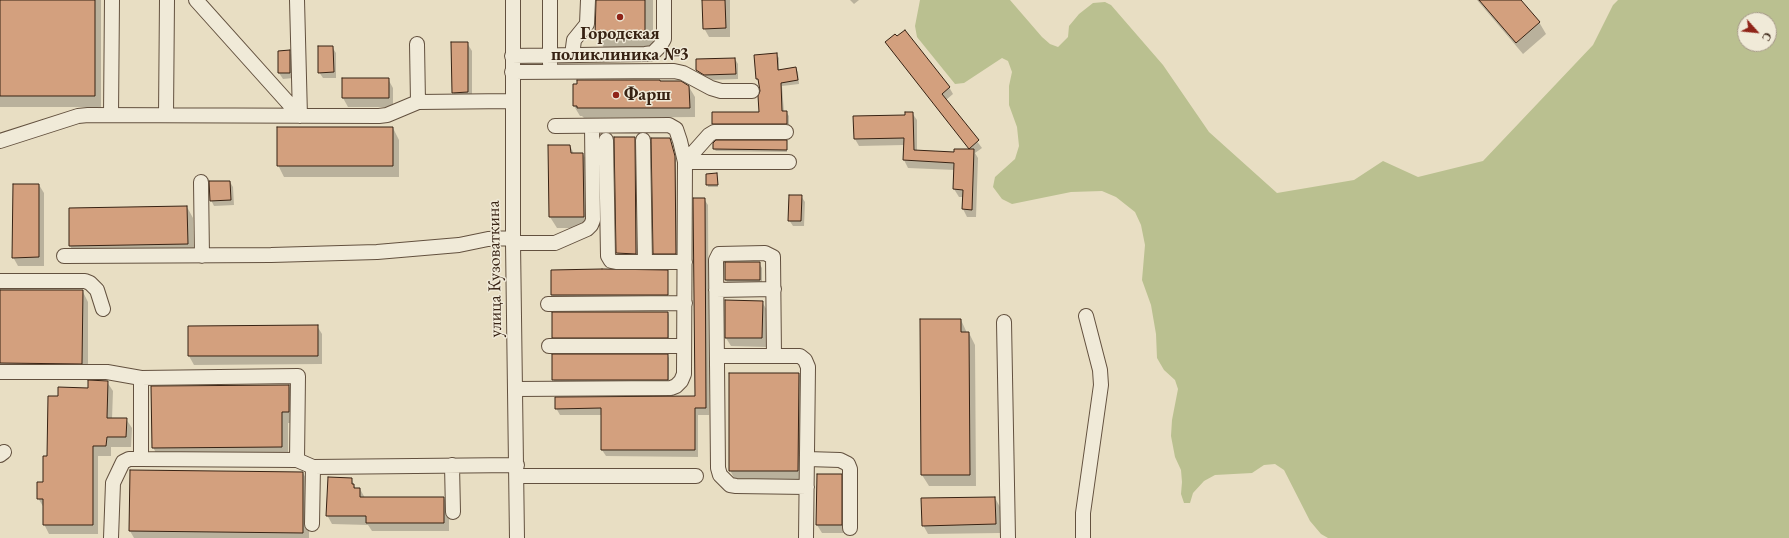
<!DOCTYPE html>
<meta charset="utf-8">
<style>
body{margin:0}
#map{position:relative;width:1789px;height:538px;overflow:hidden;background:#e8dec3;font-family:"EB Garamond",serif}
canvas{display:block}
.north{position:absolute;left:1737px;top:12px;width:40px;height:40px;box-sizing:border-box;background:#f0ead8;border:1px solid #a69a89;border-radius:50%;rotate:117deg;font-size:11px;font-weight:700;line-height:16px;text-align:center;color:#372213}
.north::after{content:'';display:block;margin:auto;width:14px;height:18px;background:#8f2418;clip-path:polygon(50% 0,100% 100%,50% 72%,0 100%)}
</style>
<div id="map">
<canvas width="1789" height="538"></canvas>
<div class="north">С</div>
</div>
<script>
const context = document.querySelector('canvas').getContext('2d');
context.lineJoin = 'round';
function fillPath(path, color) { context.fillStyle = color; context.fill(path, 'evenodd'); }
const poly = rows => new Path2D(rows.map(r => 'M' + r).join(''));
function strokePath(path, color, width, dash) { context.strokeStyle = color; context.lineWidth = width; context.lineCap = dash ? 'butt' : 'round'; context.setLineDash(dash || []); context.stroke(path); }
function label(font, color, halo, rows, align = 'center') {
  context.font = font + ' "EB Garamond",serif'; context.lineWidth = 3; context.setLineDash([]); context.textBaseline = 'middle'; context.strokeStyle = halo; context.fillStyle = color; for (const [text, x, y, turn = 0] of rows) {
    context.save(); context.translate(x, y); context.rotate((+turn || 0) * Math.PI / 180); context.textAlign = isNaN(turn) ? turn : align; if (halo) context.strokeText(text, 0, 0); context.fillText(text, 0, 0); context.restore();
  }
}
const green = poly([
 [920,0,1010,0,1042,37,1050,44,1058,47,1068,37,1069,26,1079,14,1093,3,1105,2,1111,5,1163,65,1209,132,1277,193,1354,180,1383,161,1418,177,1483,161,1593,45,1613,5,1618,0,1789,0,1789,538,1328,538,1321,534,1310,521,1284,470,1275,464,1264,465,1252,473,1215,475,1204,481,1193,493,1190,503,1184,503,1181,494,1182,482,1181,470,1175,457,1171,436,1172,420,1178,389,1175,380,1164,370,1157,358,1156,334,1151,305,1142,280,1145,245,1141,225,1135,212,1116,197,1102,191,1071,192,1012,204,1002,199,993,187,995,177,1015,159,1019,146,1017,127,1009,105,1009,86,1012,72,1008,61,1002,58,964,83,955,84,917,37,915,26],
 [1745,20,1769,20,1769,44,1745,44]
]);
const shadow = poly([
 [0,0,101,0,101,107,0,107],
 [596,0,653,0,653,51,606,51,596,35],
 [703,0,730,0,730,37,709,37,704,28],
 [850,0,859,0,854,4],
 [1477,0,1520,0,1539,22,1546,34,1523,54],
 [467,43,472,51,472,101,458,101,453,92],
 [886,43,949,87,953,94,946,100,982,148,975,153,978,158,976,217,967,217,963,209,963,197,959,197,954,189,955,170,908,168,904,160,904,145,859,146,855,139,912,113,917,120,917,151,955,153,970,150],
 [332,47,336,53,336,78,323,78,319,72],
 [289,51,292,57,293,78,283,79,279,73,279,52],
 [776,54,779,58,779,71,796,69,798,72,799,84,782,86,784,112,786,112,789,116,789,127,716,127,713,124,760,113,761,91,757,78],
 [735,59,738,64,738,79,708,80,701,76,697,70],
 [388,79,393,88,393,107,348,107,343,98],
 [660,82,689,87,695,97,695,117,584,118,582,116,580,116,574,106,578,85],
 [393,128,399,140,399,177,284,177,278,165],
 [615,138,635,138,636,140,637,256,619,256,617,253],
 [786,141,787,152,716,151,714,149],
 [671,142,676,159,677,256,656,256,654,253],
 [570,146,574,154,583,154,589,165,590,228,557,228,550,217],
 [707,174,716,174,718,187,708,187],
 [230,182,233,187,234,205,214,206,211,200],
 [39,185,44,193,44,266,18,266,13,257],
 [801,196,805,202,804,226,793,226,789,220],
 [704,199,708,205,709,415,698,415,698,457,606,456,602,450,602,415,560,415,556,408,696,397],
 [187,207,193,218,194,256,77,257,70,246,70,209],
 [726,263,759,263,762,268,762,286,729,286,726,280],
 [552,271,667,272,668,274,668,297,553,298,552,295],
 [0,289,82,290,88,302,88,375,0,374],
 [762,302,767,310,767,347,731,346,726,338],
 [668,313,669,315,669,340,555,340,553,337],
 [921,320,961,320,967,333,969,333,975,345,976,486,929,486,922,475],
 [317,326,322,334,322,364,194,365,189,356,189,327],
 [668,356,669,358,669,382,555,382,553,379],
 [799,374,805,385,804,482,736,482,730,470],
 [107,382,113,391,112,419,126,419,132,428,131,447,111,447,111,456,98,456,98,534,49,534,44,524,44,508,38,498,44,483,59,397],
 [289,386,295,397,295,423,288,423,288,458,159,459,153,447],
 [303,473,309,484,309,538,134,538,130,531],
 [841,475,846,483,846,533,822,533,817,525],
 [351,479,356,489,360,489,365,498,444,498,449,507,449,531,372,531,368,525,332,524,327,515],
 [995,498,1000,507,1000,533,928,534,923,525]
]);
const building = poly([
 [0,0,95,0,95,96,0,96,0,0],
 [596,0,645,0,645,35,595,35,596,0],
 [702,0,725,0,726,28,703,29,702,0],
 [1479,0,1521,0,1540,22,1516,43,1479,0],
 [905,30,950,87,942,94,979,140,969,149,885,42,895,34,897,36,905,30],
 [451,42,468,42,468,92,452,93,451,42],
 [318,46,333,46,334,72,318,73,318,46],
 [290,50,290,73,278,73,278,51,290,50],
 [777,53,778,70,796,67,798,80,781,83,782,111,787,111,787,124,712,124,712,112,759,112,758,96,760,91,758,79,756,79,754,55,777,53],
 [735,58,736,74,704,75,696,70,696,59,735,58],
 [342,78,389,78,389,98,342,98,342,78],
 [577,80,660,80,660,81,681,81,689,86,690,108,577,108,577,106,573,106,573,84,577,84,577,80],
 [905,112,913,112,914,150,954,152,954,149,974,149,972,210,962,209,963,190,953,189,954,163,903,160,904,138,854,139,853,116,905,115,905,112],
 [277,127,393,127,393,166,277,166,277,127],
 [614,137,635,137,636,254,616,253,614,137],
 [651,138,670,138,675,156,676,254,653,254,651,138],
 [716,140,787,140,787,150,713,149,713,143,716,140],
 [548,145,570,145,571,153,583,153,584,217,549,217,548,145],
 [717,173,718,185,706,185,706,174,717,173],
 [209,181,230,181,231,200,210,201,209,181],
 [13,184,39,184,39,257,12,258,13,184],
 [789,195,802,195,801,221,788,221,789,195],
 [693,198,705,198,706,408,695,408,695,450,601,450,601,408,555,409,555,397,695,396,693,198],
 [187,206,188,244,69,246,69,208,187,206],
 [725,262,760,262,760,280,725,280,725,262],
 [602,269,668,270,668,295,551,295,551,270,602,269],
 [0,290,83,290,82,364,0,363,0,290],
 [725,300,763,301,762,338,725,338,725,300],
 [552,312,668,312,668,338,552,338,552,312],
 [920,319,961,319,961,332,969,332,970,475,921,475,920,319],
 [318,325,318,356,188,356,188,326,318,325],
 [552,354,668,354,668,380,552,380,552,354],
 [729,373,799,373,798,471,729,471,729,373],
 [88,380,108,381,107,418,127,418,126,437,107,437,106,446,93,446,93,525,43,525,43,499,37,499,37,482,43,482,43,456,47,456,48,396,58,396,58,387,88,388,88,380],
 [289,385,289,412,282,412,282,447,152,448,151,386,289,385],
 [130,470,303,472,303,533,129,531,130,470],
 [817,474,842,474,842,525,816,525,817,474],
 [328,477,352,478,352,484,354,484,354,488,360,488,360,497,444,497,444,523,366,523,366,516,326,516,328,477],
 [995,497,996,524,922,526,921,498,995,497]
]);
const minor = poly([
 [196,0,300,116],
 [297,0,300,116],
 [513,0,513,243,517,538],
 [417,44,418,102],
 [572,55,574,40,587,24,588,0],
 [512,56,645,54,653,53,660,46,664,39,664,0],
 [550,64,550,0],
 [512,72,674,71,683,73,711,88,721,91,752,91],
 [111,115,112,0],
 [166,115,167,0],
 [555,126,669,125,676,129,680,141,685,162,789,162],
 [606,140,608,256,611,261,616,262,685,262],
 [643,140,645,262],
 [0,141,78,116,88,115,379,116,387,115,418,102,512,101],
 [201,182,202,256],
 [513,243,555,243,587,229,591,225,593,220,592,126],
 [64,256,271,255,377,252,459,245,488,239,513,238],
 [0,281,85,281,90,283,97,290,103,309],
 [716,290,774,289],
 [548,304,685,303],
 [1004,322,1008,538],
 [549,346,684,346],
 [717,356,800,356,805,360,808,367,806,538],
 [774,356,773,257,765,253,719,254,716,260,718,468,720,475,730,485,736,486,807,487],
 [0,372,107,372,141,378,298,376,297,460],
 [141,378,141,459,297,460,313,467,517,465],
 [516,389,671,388,676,386,681,381,684,374,685,162,709,135,714,132,786,132],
 [0,455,4,452],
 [807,459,840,460,848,464,850,469,850,528],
 [452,465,453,512],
 [517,476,696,476],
 [312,524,313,467],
 [111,538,113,483,123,462,129,459,141,459],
 [1083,538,1083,513,1101,385,1100,370,1086,316]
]);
const markers = [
 [620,17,4,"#8f2418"],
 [616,95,4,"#8f2418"]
];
const poiNames = [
 ["Городская",620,34],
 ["поликлиника №3",620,55],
 ["Фарш",624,95,"left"]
];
const streetNames = [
 ["улица Кузоваткина",495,269,-91]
];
fillPath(green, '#bac090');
fillPath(shadow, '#0003');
fillPath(building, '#d3a07e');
strokePath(building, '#372213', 1);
strokePath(minor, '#63513f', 16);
strokePath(minor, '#f0ead8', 14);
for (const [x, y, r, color] of markers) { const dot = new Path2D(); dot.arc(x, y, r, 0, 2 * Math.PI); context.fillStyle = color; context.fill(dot); strokePath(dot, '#f0ead8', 1.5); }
label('bold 18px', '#372213', '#f0ead8', poiNames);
label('18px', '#372213', '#f0ead8', streetNames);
</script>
